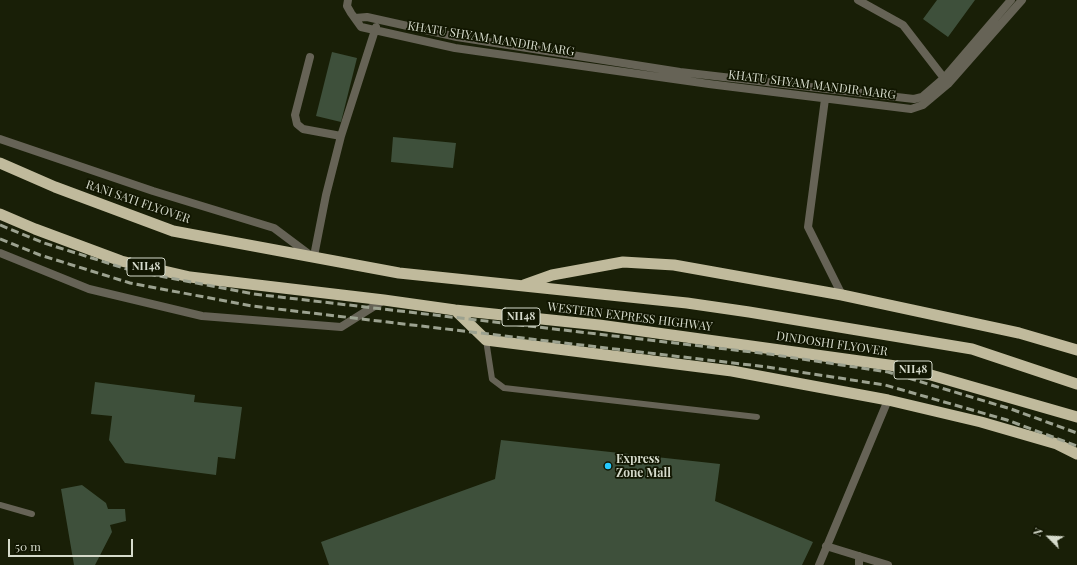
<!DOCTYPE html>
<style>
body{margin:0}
#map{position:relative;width:1077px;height:565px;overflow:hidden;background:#191f07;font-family:"Playfair Display",serif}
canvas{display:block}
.north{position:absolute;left:1029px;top:517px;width:40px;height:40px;-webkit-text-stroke:3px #111601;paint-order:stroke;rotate:294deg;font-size:11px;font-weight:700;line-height:16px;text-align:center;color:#d6dbcc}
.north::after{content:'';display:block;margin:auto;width:14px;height:18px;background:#d6dbcc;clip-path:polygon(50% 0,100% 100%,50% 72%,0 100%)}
.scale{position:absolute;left:8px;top:539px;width:125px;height:18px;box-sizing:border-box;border:2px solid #d6dbcc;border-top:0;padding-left:5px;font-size:12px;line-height:14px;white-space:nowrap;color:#d6dbcc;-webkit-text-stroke:3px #111601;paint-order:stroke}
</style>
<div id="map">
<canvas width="1077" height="565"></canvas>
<div class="north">N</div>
<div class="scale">50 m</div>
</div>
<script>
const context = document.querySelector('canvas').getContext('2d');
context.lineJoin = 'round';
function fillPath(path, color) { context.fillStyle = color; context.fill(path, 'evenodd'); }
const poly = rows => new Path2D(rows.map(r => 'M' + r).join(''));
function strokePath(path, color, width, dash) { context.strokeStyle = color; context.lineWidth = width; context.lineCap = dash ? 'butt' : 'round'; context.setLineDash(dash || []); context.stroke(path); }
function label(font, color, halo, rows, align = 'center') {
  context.font = font + ' "Playfair Display",serif'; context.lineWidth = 3.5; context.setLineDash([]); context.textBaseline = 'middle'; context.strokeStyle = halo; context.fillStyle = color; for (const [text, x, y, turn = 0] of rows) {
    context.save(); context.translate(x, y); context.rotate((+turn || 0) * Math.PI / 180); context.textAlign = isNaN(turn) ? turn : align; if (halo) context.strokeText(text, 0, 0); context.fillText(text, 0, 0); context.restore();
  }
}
const building = poly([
 [937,0,975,0,948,37,923,19],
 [332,52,357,58,341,122,316,116],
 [393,137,456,143,453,168,391,162],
 [95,382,195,395,194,402,242,407,235,459,218,457,216,475,125,463,109,440,112,416,91,414],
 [501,440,720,464,715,501,813,542,802,565,329,565,321,542,495,479],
 [82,485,106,503,108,509,125,509,126,521,110,525,112,532,95,565,74,565,61,489]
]);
const service = poly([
 [486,340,492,379,504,388,757,417],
 [0,505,32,514]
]);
const minor = poly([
 [348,0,347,6,351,13,361,27,455,48,709,84,911,109,923,105,948,84,1022,0],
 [858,0,903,25,947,82],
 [355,18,367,17,457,37,680,72,914,99,922,97,944,78,1011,0],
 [310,57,295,115,297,124,303,129,341,136,376,27],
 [825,99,808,227,842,295],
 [314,256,326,195,341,136],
 [826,546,888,565],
 [859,556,859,565],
 [819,565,888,400]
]);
const tertiary = poly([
 [0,139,153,191,274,228,310,255],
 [0,253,89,289,202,316,341,327,384,300]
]);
const trunk = poly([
 [0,163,55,187,173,231,399,273,687,303,749,312,972,349,1077,384],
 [0,214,35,229,121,261,190,277,384,300,455,310,599,325,903,367,1077,417],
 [524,285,552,275,623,262,674,265,842,295,1019,333,1077,350],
 [455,310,486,340,732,371,888,400,981,422,1057,444,1077,454]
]);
const rail = poly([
 [0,225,44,243,133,271,254,294,769,354,888,372,1011,409,1077,433],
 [0,239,40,255,130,283,252,306,767,367,885,385,1007,420,1077,446]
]);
const markers = [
 [608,466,4,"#24c9fe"]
];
const shields = [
 [146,267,38],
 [521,317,38],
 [913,370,38]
];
const shieldNames = [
 ["NH48",146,267],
 ["NH48",521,317],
 ["NH48",913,370]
];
const streetNames = [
 ["KHATU SHYAM MANDIR MARG",491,39,9],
 ["KHATU SHYAM MANDIR MARG",812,85,7],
 ["RANI SATI FLYOVER",138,202,19],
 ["WESTERN EXPRESS HIGHWAY",630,317,7],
 ["DINDOSHI FLYOVER",832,344,8]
];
const poiNames = [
 ["Express",616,459],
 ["Zone Mall",616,473]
];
fillPath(building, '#3e503b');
strokePath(service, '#666356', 6);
strokePath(minor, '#666356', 8);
strokePath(tertiary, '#666356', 8);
strokePath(trunk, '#c0ba9c', 11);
strokePath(rail, '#9ca290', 3, [8, 4]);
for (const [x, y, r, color] of markers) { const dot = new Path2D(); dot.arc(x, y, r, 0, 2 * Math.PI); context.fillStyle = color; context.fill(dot); strokePath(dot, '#111601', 1.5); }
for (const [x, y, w] of shields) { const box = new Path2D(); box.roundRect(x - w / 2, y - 9, w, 18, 3); context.fillStyle = '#111601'; context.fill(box); strokePath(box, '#d6dbcc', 1); }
label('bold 11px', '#d6dbcc', null, shieldNames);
label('12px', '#d6dbcc', '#111601', streetNames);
label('bold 12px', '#d6dbcc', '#111601', poiNames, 'left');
</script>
